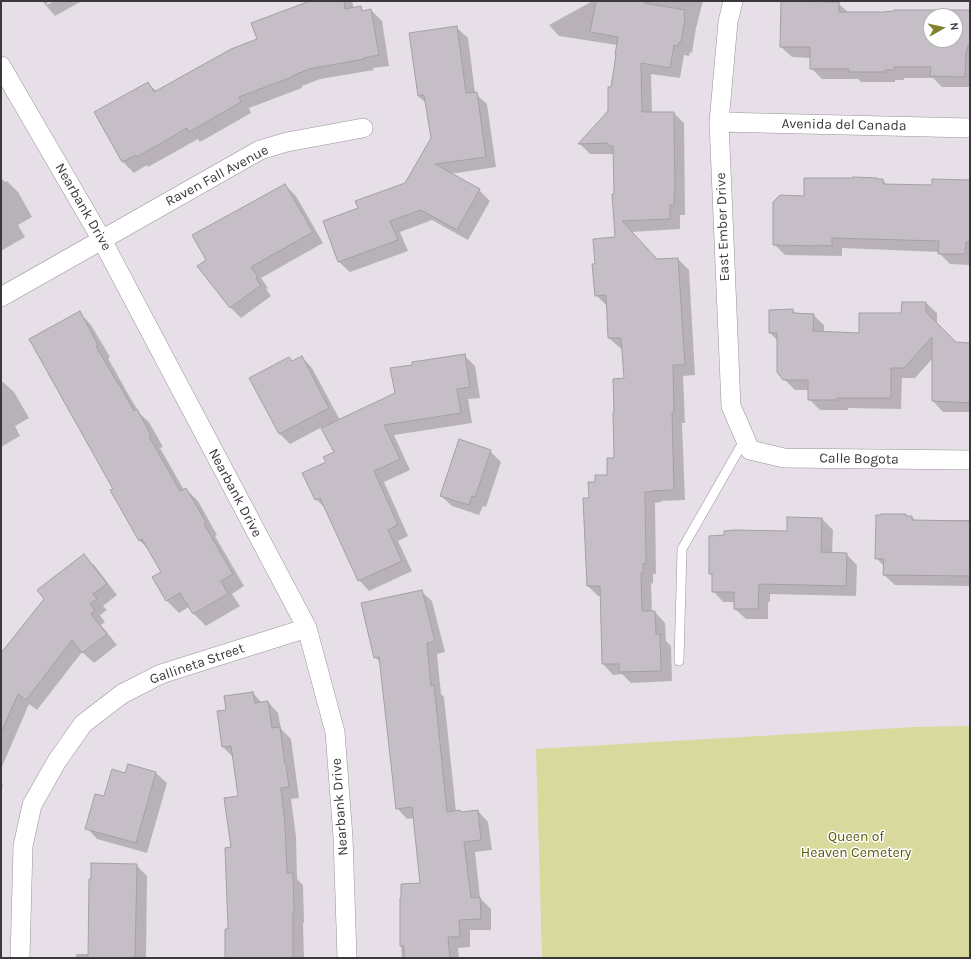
<!DOCTYPE html>
<style>
body{margin:0}
#map{position:relative;width:971px;height:959px;overflow:hidden;background:#e6dfe7;font-family:Karla,sans-serif}
canvas{display:block}
.frame{position:absolute;inset:0;border:2px solid #3b383b;pointer-events:none}
.north{position:absolute;left:923px;top:8px;width:40px;height:40px;box-sizing:border-box;background:#fff;border:1px solid #b1afb1;border-radius:50%;rotate:82deg;font-size:11px;font-weight:700;line-height:16px;text-align:center;color:#3b383b}
.north::after{content:'';display:block;margin:auto;width:14px;height:18px;background:#81822b;clip-path:polygon(50% 0,100% 100%,50% 72%,0 100%)}
</style>
<div id="map">
<canvas width="971" height="959"></canvas>
<div class="frame"></div>
<div class="north">N</div>
</div>
<script>
const context = document.querySelector('canvas').getContext('2d');
context.lineJoin = 'round';
function fillPath(path, color) { context.fillStyle = color; context.fill(path, 'evenodd'); }
const poly = rows => new Path2D(rows.map(r => 'M' + r).join(''));
function strokePath(path, color, width, dash) { context.strokeStyle = color; context.lineWidth = width; context.lineCap = dash ? 'butt' : 'round'; context.setLineDash(dash || []); context.stroke(path); }
function label(font, color, halo, rows, align = 'center') {
  context.font = font + ' Karla,sans-serif'; context.lineWidth = 3; context.setLineDash([]); context.textBaseline = 'middle'; context.strokeStyle = halo; context.fillStyle = color; for (const [text, x, y, turn = 0] of rows) {
    context.save(); context.translate(x, y); context.rotate((+turn || 0) * Math.PI / 180); context.textAlign = isNaN(turn) ? turn : align; if (halo) context.strokeText(text, 0, 0); context.fillText(text, 0, 0); context.restore();
  }
}
const green = poly([
 [970,726,970,958,542,958,536,749,915,727]
]);
const shadow = poly([
 [42,1,50,1,47,3,47,5,54,1,82,1,55,16],
 [311,1,352,1,354,9,361,8,364,11,371,10,382,21,389,66,373,68,374,70,320,79,302,86,302,88,249,108,251,113,200,142,198,139,148,167,147,165,134,173,123,162,95,113,148,83,156,91,258,39],
 [590,1,703,1,696,28,692,53,690,52,689,56,684,55,680,78,651,74,652,113,674,113,684,123,685,215,680,215,680,229,631,232,658,260,678,259,689,270,695,375,683,376,685,423,682,423,685,500,661,501,661,502,655,503,656,574,653,574,653,584,651,583,652,612,655,612,665,623,666,641,671,646,672,681,631,683,622,674,613,675,603,664,601,596,598,596,588,586,590,499,596,483,608,476,615,459,625,379,623,348,620,348,609,338,607,306,596,295,596,265,616,238,614,154,590,154,580,144,609,111,617,45,559,36,549,25,589,3],
 [791,1,826,1,827,2,838,3,849,13,970,11,970,87,942,87,933,78,904,78,904,80,895,80,895,82,861,82,858,79,822,79,811,68,811,58,792,57,781,47],
 [931,16,955,16,955,40,931,40],
 [457,28,468,38,475,93,487,104,496,167,450,174,479,190,490,201,468,240,432,220,400,232,408,251,350,272,339,262,324,222,359,209,406,184,432,139,426,103,418,96],
 [1,178,5,182,7,181,18,192,32,217,18,225,25,237,1,251],
 [877,179,879,180,883,180,887,185,933,186,970,181,970,265,950,264,939,253,940,252,842,248,842,256,785,255,774,244,805,197],
 [285,185,296,196,323,243,261,278,268,288,266,289,271,296,241,318,230,307,207,260],
 [926,303,937,313,937,324,970,358,970,412,943,412,933,401,933,358,915,378,902,378,901,409,848,408,848,410,820,410,809,399,809,390,795,390,784,379,778,341,770,333,792,310,797,314,813,315,824,325,824,332,860,334],
 [80,313,91,325,110,357,108,358,128,394,140,414,149,422,163,447,160,448,184,490,186,489,198,501,217,535,215,536,244,586,232,594,240,606,206,626,194,614,190,606,179,613,167,601,154,577,162,572,150,551,139,540,114,489],
 [464,355,475,366,480,398,468,399,472,423,394,435,410,470,384,482,408,536,398,541,412,571,369,591,359,580,326,509,316,499,327,462,335,452,322,427,290,444,279,433,289,358,293,362,302,357,312,368,340,420,396,394],
 [3,382,14,392,29,418,15,426,20,436,1,447,1,383],
 [490,451,501,462,486,507,483,506,479,515,452,506,441,496],
 [906,515,908,517,912,517,916,521,970,520,970,586,895,585,884,575,884,566,876,558],
 [822,519,833,530,832,554,846,554,857,565,856,596,770,594,770,602,768,602,768,619,746,619,735,609,735,602,723,602,713,591,713,576,710,573,788,532],
 [84,556,95,566,117,595,103,606,107,610,100,615,105,622,101,625,117,645,94,663,82,652,37,710,29,704,1,769,1,655],
 [421,591,432,601,445,652,437,654,441,694,444,697,456,812,462,813,478,811,488,822,492,850,475,852,480,898,491,909,491,930,470,930,470,947,458,948,459,958,402,958,401,946,421,884,414,818,407,819,397,808,381,663,375,657],
 [253,693,262,703,268,702,278,713,281,729,291,739,299,798,291,799,296,837,297,879,303,885,304,923,303,923,304,958,226,958,239,797,234,758,223,747,218,712,227,711],
 [156,773,167,783,147,853,97,839,87,828,105,798,126,774],
 [1,783,3,785,1,792],
 [136,865,147,876,146,958,76,958,76,954,89,954,92,880]
]);
const building = poly([
 [310,1,344,1,345,9,361,6,362,11,371,9,379,55,363,58,364,59,309,69,292,76,292,77,239,97,241,102,189,132,187,128,137,157,136,155,122,162,94,112,148,82,154,92,231,49,257,39,251,23,310,1],
 [596,1,644,1,644,3,685,10,684,16,685,17,681,43,679,42,678,46,674,45,670,68,641,63,642,112,674,112,675,194,674,194,674,205,670,205,670,219,622,221,656,258,656,259,678,258,685,365,673,365,674,412,672,413,674,490,651,491,650,492,645,492,646,564,643,563,643,573,641,573,642,611,655,611,656,634,660,634,661,671,619,672,619,664,602,664,600,586,587,586,583,498,589,498,588,482,595,482,595,475,607,475,607,458,614,458,613,412,614,411,613,379,624,378,621,338,608,338,606,295,595,296,592,264,595,264,593,239,615,237,612,194,614,194,613,146,608,146,608,143,578,144,608,111,608,87,611,87,616,55,615,55,618,37,590,32,596,1],
 [781,1,839,2,839,12,883,12,894,11,894,10,970,10,970,45,968,45,967,51,966,51,965,77,930,76,931,67,894,67,894,70,885,70,885,72,849,72,849,69,810,69,810,47,780,47,781,1],
 [931,16,955,16,955,40,931,40,931,16],
 [457,26,466,93,477,92,486,157,435,164,480,189,457,230,421,210,390,221,398,240,338,262,323,221,358,208,355,201,405,183,431,138,424,95,418,96,409,33,457,26],
 [853,177,877,178,877,179,883,179,883,184,932,185,932,179,970,180,970,242,966,242,965,254,938,254,939,241,832,238,832,246,818,245,818,246,773,245,773,202,780,195,804,196,804,178,853,178,853,177],
 [285,184,313,232,251,267,258,277,256,278,261,285,230,308,197,266,206,260,192,235,285,184],
 [902,302,926,302,926,312,956,342,970,343,970,403,932,401,932,337,904,368,891,368,891,398,837,398,837,400,808,400,808,380,783,380,777,372,777,333,769,333,769,310,793,309,793,313,814,314,813,331,859,333,859,313,901,313,902,302],
 [80,311,98,345,96,346,118,384,119,384,134,411,137,409,151,435,149,436,180,491,186,488,206,522,204,524,233,574,221,581,228,594,193,614,180,593,166,601,152,577,161,572,142,539,139,541,110,490,113,489,29,339,80,311],
 [465,354,470,387,457,389,461,413,384,425,400,459,374,471,398,525,388,530,402,561,358,581,320,498,315,500,302,473,326,462,323,457,334,452,321,428,395,393,390,368,412,365,412,362,465,354],
 [302,356,329,408,279,434,249,378,289,357,292,361,302,356],
 [459,439,491,450,475,497,472,496,469,505,440,496,459,439],
 [881,514,906,514,906,516,912,516,912,520,970,521,970,576,883,575,884,559,875,559,876,515,882,515,881,514],
 [787,517,822,518,821,552,847,553,846,586,759,584,758,609,734,609,734,592,712,592,712,574,709,574,709,536,724,535,724,531,733,530,787,531,787,517],
 [84,554,107,584,93,594,97,599,90,604,95,610,91,614,107,634,82,653,72,640,26,700,18,694,1,733,1,653,44,599,37,590,84,554],
 [422,590,435,641,427,643,431,686,434,685,447,812,460,810,461,812,478,810,481,840,464,842,471,898,480,897,481,919,459,920,460,937,448,937,450,958,404,958,404,946,400,946,400,898,401,897,401,884,420,883,412,807,396,809,379,657,374,658,361,603,422,590],
 [253,692,255,703,268,701,272,728,280,727,285,764,286,764,289,787,281,788,285,825,287,873,293,873,294,913,293,913,293,958,225,958,225,929,228,929,225,848,231,847,224,798,238,796,231,746,222,747,217,711,226,710,224,696,253,692],
 [128,764,156,772,136,843,85,829,95,794,104,796,112,769,125,773,128,764],
 [91,863,137,864,135,958,88,958,89,879,91,879,91,863]
]);
const service = poly([
 [679,661,682,549,745,439]
]);
const minor = poly([
 [733,1,728,22,719,122,731,406,750,450,784,458,970,460],
 [1,66,102,240,307,628,335,732,343,837,347,958],
 [719,122,970,128],
 [1,297,260,150,287,142,363,128],
 [20,958,23,846,32,805,57,761,83,724,122,694,161,674,307,628]
]);
const streetNames = [
 ["Avenida del Canada",844,125,1],
 ["Raven Fall Avenue",217,176,-28],
 ["Nearbank Drive",83,207,60],
 ["East Ember Drive",723,227,-92],
 ["Calle Bogota",859,459,1],
 ["Nearbank Drive",235,493,62],
 ["Gallineta Street",197,664,-19],
 ["Nearbank Drive",340,807,-94]
];
const parkNames = [
 ["Queen of",856,837],
 ["Heaven Cemetery",856,853]
];
fillPath(green, '#d7d99d');
fillPath(shadow, '#0003');
fillPath(building, '#c5bec6');
strokePath(building, '#a59ea6', 1);
strokePath(service, '#99939a', 10);
strokePath(minor, '#99939a', 20);
strokePath(service, '#fff', 9);
strokePath(minor, '#fff', 19);
label('14px', '#3b383b', '#fff', streetNames);
label('14px', '#585805', '#fff', parkNames);
</script>
